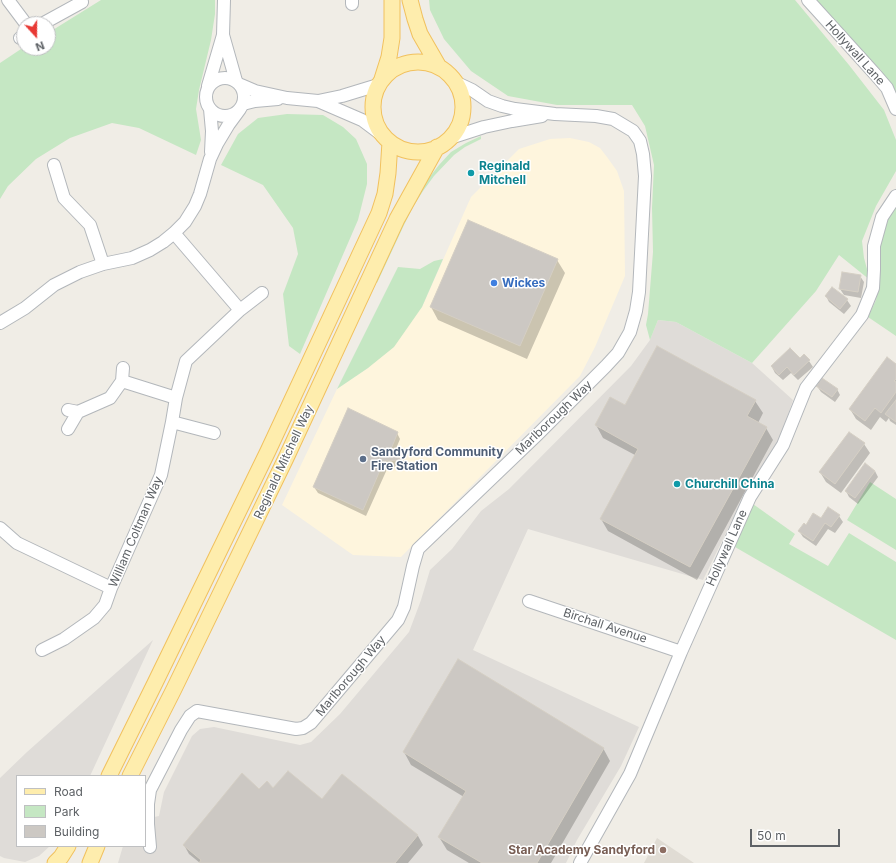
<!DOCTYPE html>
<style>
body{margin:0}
#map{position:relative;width:896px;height:863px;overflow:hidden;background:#f0ede6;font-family:Inter,sans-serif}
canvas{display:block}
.legend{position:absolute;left:16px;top:775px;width:130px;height:72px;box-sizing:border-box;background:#fff;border:1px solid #bfc0c2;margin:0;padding:5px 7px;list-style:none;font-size:12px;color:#5e6266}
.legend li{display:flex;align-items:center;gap:8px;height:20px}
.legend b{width:20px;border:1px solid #bfc0c2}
.north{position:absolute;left:16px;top:16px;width:40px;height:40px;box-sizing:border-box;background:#fff;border:1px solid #bfc0c2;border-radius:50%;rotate:159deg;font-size:11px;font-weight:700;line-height:16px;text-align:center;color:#5e6266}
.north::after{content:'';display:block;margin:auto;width:14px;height:18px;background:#e83934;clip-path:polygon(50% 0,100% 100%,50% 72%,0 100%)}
.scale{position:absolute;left:750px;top:829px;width:90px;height:18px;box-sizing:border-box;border:2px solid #5e6266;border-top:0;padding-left:5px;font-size:12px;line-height:14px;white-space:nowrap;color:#5e6266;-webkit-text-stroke:3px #fff;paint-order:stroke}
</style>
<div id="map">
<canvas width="896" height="863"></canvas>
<ul class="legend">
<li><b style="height:5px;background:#feedad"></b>Road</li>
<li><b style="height:11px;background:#c5e7c3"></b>Park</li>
<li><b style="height:11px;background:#ccc8c3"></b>Building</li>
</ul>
<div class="north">N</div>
<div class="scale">50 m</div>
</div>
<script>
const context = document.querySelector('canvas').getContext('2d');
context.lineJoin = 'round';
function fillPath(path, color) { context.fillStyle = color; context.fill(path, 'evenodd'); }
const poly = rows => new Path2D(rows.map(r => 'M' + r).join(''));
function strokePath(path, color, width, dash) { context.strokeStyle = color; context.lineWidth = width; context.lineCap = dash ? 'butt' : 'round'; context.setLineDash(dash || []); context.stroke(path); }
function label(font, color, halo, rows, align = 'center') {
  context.font = font + ' Inter,sans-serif'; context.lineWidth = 3; context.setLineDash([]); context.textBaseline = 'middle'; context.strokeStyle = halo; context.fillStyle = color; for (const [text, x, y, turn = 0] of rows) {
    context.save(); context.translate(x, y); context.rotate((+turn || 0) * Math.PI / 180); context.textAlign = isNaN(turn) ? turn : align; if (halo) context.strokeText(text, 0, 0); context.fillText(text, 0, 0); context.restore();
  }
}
const commercial = poly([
 [570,138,589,142,600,148,607,157,617,171,624,191,625,276,595,347,580,376,401,557,353,555,282,505,337,389,368,368,422,307,471,197,519,149,550,139]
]);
const industrial = poly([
 [658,320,676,322,752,363,793,400,780,439,744,496,703,580,528,529,473,650,639,727,621,766,577,840,566,863,118,863,123,846,145,846,145,819,159,816,164,792,192,736,200,729,214,727,300,745,311,742,340,714,409,632,421,600,430,570,452,549,481,511,509,489,631,366,650,340],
 [153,640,90,776,17,776,17,846,50,846,39,856,25,862,4,858,0,856,0,778,27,752]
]);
const education = poly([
 [657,838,694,863,644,863]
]);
const green = poly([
 [101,0,215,0,215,14,211,40,199,90,196,109,201,140,196,155,139,128,112,123,70,138,36,159,8,186,0,199,0,63,24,47,24,48,48,48,48,33],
 [429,0,795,0,849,65,884,110,896,140,896,171,876,206,862,241,864,258,870,280,839,255,816,291,752,363,676,322,658,320,650,340,646,325,648,314,653,252,652,208,654,165,645,126,632,105,557,105,508,96,471,71,444,39,430,10],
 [812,0,896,0,896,98,881,70,851,42],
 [287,114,323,115,343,127,356,139,367,164,367,184,358,220,300,354,289,346,283,294,298,254,293,228,263,185,221,165,238,134,258,118],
 [481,136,481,139,465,147,454,155,434,176,423,191,413,207,404,225,377,283,375,282,400,224,428,179,439,165,451,152,466,143],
 [896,206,896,336,868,317,876,300,879,280,880,253,879,243,889,215],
 [443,259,422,307,394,347,368,368,337,389,398,267,420,269,434,261],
 [870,482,896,499,896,550,847,520],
 [753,504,795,534,789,544,828,566,849,533,896,562,896,640,735,547]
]);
const shadow = poly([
 [557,260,565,273,527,359,438,320,431,307],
 [860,276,864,282,861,298,844,295,840,289],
 [826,296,847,300,851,306,844,314,829,302],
 [800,359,809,361,813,367,798,380,791,373,783,380,775,373,772,367],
 [896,365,896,425,890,421,889,418,886,422,880,417,871,430,856,419,850,409],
 [817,386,837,389,840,395,835,402,821,392],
 [755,401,763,413,758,423,766,428,773,440,697,580,608,531,601,519,635,455,603,438,596,425,625,406],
 [397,433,400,439,393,456,404,460,407,466,388,467,366,516,318,493,314,487],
 [849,433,864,444,870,453,841,493,826,482,820,472],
 [875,471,878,477,858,504,849,497,846,491],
 [839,516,843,522,835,533,828,529,816,546,803,537,799,531,806,526,821,519],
 [603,748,610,761,551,863,469,863,447,850,439,837,464,797,411,765,404,752],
 [342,775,418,836,423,845,408,863,200,863,189,854,184,845,259,791,273,790,322,801]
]);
const building = poly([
 [468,220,558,259,520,346,430,307,468,220],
 [842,272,861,275,858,292,839,289,842,272],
 [832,287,848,299,840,309,825,296,832,287],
 [657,346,756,400,747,416,767,427,690,567,600,519,638,449,595,425,610,397,625,405,657,346],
 [790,348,800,358,804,354,810,360,794,375,787,367,779,375,771,366,790,348],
 [887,357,896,364,896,379,894,381,896,382,896,392,881,413,875,408,865,421,849,409,887,357],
 [822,378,838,389,832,397,816,386,822,378],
 [896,400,896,422,885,414,896,400],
 [348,408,398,432,389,454,402,459,401,460,384,461,363,510,313,487,348,408],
 [849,432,865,443,835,484,819,472,849,432],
 [865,463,875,471,855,498,845,491,865,463],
 [828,507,840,515,831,527,825,523,813,541,798,531,804,523,806,525,813,513,821,518,828,507],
 [458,659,604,748,537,863,482,863,438,837,466,791,403,752,458,659],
 [288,771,322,799,342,774,418,835,395,863,199,863,201,860,183,845,242,773,259,789,267,781,273,788,288,771]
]);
const minor = poly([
 [8,0,26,24],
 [352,0,352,4],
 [808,0,875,74,887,88,896,109],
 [42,24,82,2],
 [223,35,236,81],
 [20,38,24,35],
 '206 97a19 19 0 1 1 38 0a19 19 0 1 1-38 0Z',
 [241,85,255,91,287,98,318,101,342,96,378,85],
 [208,86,223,35,224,0],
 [318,101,362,120,382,135],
 [243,104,255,101,278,99],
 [210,109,212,131,211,152],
 [450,138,484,127,512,121,542,116],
 [54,165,64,198,90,225,103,264],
 [174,233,240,310],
 [0,323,25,308,54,285,80,272,103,264,132,258,150,250,163,242,174,233,185,222,195,206,200,194,210,159,217,144,229,124,240,109],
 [122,381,176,398],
 [68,410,78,412,110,398,122,381,123,368],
 [172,422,214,433],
 [68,429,78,412],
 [0,528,17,543,111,588],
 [529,601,681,652],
 [42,650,64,639,94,618,105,605,111,588,161,475,172,422,176,398,186,361,240,310,262,293],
 [150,847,148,824,148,804,150,790,181,730,190,716,197,711,296,729,303,728,311,723,398,620,404,607,413,566,418,549,537,435,606,366,618,353,630,332,636,311,639,292,645,176,643,154,640,141,633,131,613,119,596,116,555,114,515,109,502,106,488,101,472,90,455,82],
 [580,863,630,774,681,652,750,497,783,445,806,388,862,315,873,288,874,270,874,246,882,217,896,196]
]);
const major = poly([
 [410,0,415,19,420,34,439,67],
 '373 107a45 45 0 1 1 90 0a45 45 0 1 1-90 0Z',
 [382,79,389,57,392,38,392,0],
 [109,776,155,683,268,451,379,213,385,194,388,173,390,142],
 [130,776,174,689,286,458,397,219,437,147],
 [55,863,61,857,68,846],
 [90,863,97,846]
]);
const markers = [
 [471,173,4,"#0f9aa8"],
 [494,283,4,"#3f7fe0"],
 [363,459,4,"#5c6f8a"],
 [677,484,4,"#0f9aa8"],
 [663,850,4,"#8d6e63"]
];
const streetNames = [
 ["Hollywall Lane",855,53,48],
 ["Marlborough Way",554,418,-44],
 ["Reginald Mitchell Way",284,462,-65],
 ["William Coltman Way",136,532,-67],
 ["Hollywall Lane",727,548,-66],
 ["Birchall Avenue",605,626,18],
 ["Marlborough Way",351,676,-50]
];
const cultureNames = [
 ["Reginald",479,166],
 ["Mitchell",479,180],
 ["Churchill China",685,484]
];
const shopNames = [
 ["Wickes",502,283]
];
const serviceNames = [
 ["Sandyford Community",371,452],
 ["Fire Station",371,466]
];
const educationNames = [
 ["Star Academy Sandyford",655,850]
];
fillPath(commercial, '#fef5dd');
fillPath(industrial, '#dfdcd8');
fillPath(education, '#e0dcd4');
fillPath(green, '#c5e7c3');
fillPath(shadow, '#0003');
fillPath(building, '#ccc8c3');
strokePath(building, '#d5cfc4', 1);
strokePath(minor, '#b3b7bb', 14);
strokePath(major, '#f1c15e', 17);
strokePath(minor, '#fff', 12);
strokePath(major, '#feedad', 15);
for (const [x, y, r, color] of markers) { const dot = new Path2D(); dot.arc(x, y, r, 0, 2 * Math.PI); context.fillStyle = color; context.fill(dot); strokePath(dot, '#fff', 1.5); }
label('12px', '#5e6266', '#fff', streetNames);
label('bold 12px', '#0d838f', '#fff', cultureNames, 'left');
label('bold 12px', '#366cbe', '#fff', shopNames, 'left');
label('bold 12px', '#4e5e75', '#fff', serviceNames, 'left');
label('bold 12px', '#785e54', '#fff', educationNames, 'right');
</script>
